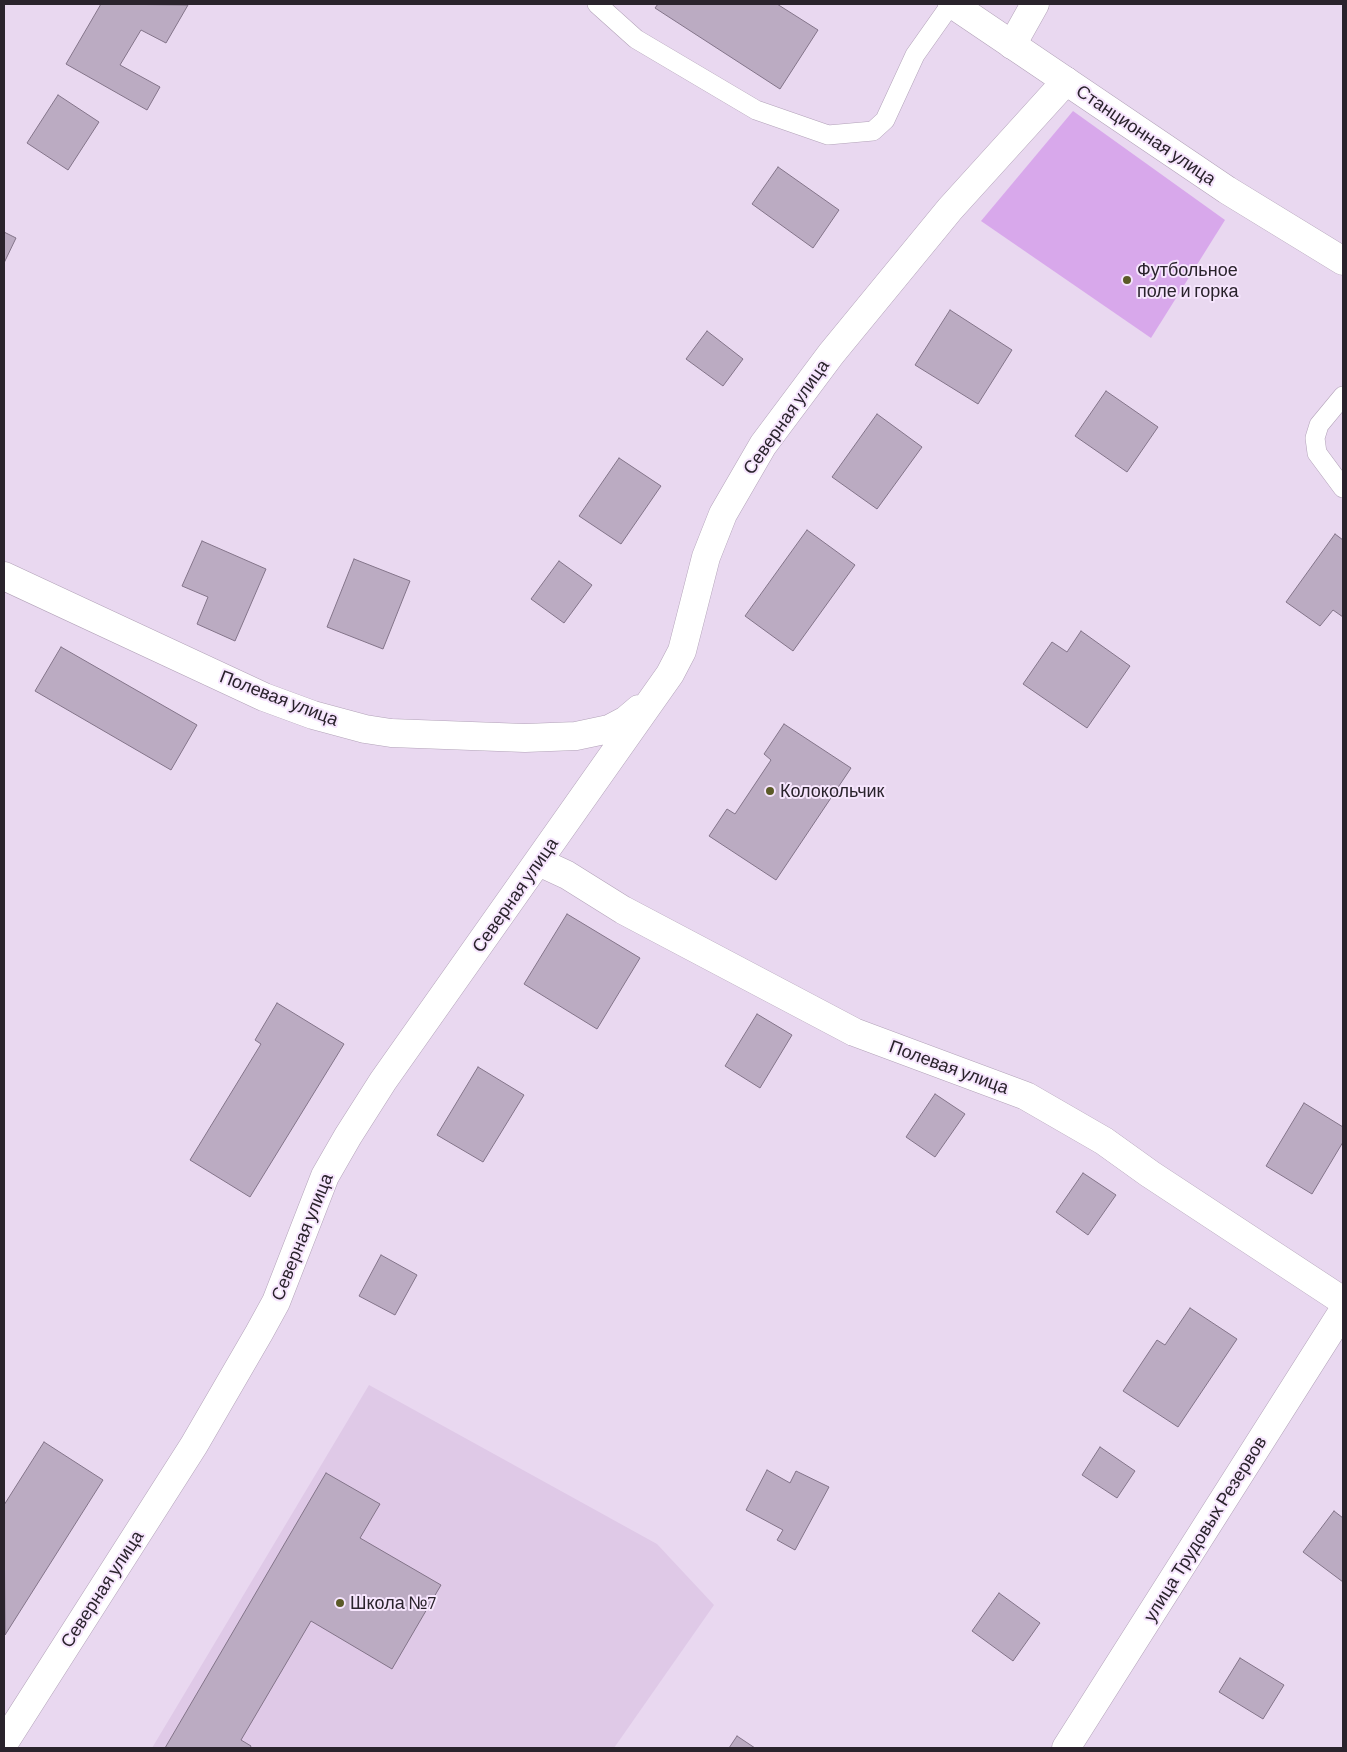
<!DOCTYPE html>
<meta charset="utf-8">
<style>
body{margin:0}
#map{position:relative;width:1347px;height:1752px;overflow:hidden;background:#e9d8f0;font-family:Barlow,sans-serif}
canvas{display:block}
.frame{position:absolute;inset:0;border:5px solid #2a232c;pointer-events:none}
</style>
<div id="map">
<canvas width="1347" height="1752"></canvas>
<div class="frame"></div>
</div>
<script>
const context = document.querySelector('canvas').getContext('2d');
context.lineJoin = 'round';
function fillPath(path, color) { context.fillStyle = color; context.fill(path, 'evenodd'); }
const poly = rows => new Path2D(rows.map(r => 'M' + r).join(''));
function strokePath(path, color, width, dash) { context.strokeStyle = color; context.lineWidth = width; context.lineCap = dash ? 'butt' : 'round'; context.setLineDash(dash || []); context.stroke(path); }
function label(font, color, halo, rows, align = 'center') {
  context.font = font + ' Barlow,sans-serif'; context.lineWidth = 4; context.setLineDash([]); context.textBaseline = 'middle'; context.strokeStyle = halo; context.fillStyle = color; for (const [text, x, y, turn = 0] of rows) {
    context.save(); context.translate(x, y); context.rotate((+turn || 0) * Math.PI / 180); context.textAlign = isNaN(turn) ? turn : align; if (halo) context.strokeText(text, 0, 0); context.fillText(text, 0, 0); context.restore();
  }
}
const built = poly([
 [369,1385,657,1544,714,1605,614,1748,152,1748]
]);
const green = poly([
 [1073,111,1225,220,1151,338,981,221]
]);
const building = poly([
 [101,4,188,5,166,43,141,30,120,65,160,87,147,110,66,64,101,4],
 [658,4,777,4,818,30,780,89,655,8,658,4],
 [58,95,99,122,68,170,27,143,58,95],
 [778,167,839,210,813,248,752,204,778,167],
 [4,232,16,238,4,263,4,232],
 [950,310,1012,350,978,404,915,365,950,310],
 [707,331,743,359,723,386,686,359,707,331],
 [1106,391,1158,427,1127,472,1075,436,1106,391],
 [877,414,922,447,877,509,832,477,877,414],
 [619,458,661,486,621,544,579,516,619,458],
 [807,530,855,565,793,651,745,616,807,530],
 [1335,534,1343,540,1343,617,1333,610,1320,626,1286,602,1335,534],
 [202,541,266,569,235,641,197,624,208,597,182,586,202,541],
 [354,559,410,581,383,649,327,627,354,559],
 [559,561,592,585,564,623,531,599,559,561],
 [1081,631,1130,666,1087,728,1023,684,1052,642,1067,652,1081,631],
 [61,647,197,725,171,770,35,691,61,647],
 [784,724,851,768,776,880,709,836,727,809,735,814,771,760,764,754,784,724],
 [567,914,640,958,597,1029,524,984,567,914],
 [277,1003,344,1044,250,1197,190,1160,261,1044,255,1040,277,1003],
 [757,1014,792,1035,760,1088,725,1066,757,1014],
 [478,1067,524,1095,483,1162,437,1135,478,1067],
 [935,1094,965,1114,935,1157,906,1137,935,1094],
 [1304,1103,1343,1127,1343,1142,1312,1194,1266,1166,1304,1103],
 [1083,1173,1116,1195,1088,1235,1056,1212,1083,1173],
 [381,1255,417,1275,395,1315,359,1296,381,1255],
 [1190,1308,1237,1339,1178,1427,1123,1391,1157,1340,1165,1345,1190,1308],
 [44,1442,103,1480,5,1635,4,1505,44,1442],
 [1100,1447,1135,1471,1117,1498,1082,1475,1100,1447],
 [767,1470,790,1483,796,1471,829,1487,795,1550,777,1540,783,1530,746,1510,767,1470],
 [326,1473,380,1504,360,1538,441,1585,392,1669,311,1621,241,1740,251,1746,250,1748,165,1748,326,1473],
 [1334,1511,1343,1518,1343,1582,1303,1552,1334,1511],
 [999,1593,1040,1623,1013,1661,972,1631,999,1593],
 [1240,1658,1284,1685,1263,1719,1219,1692,1240,1658],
 [737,1736,755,1748,729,1748,737,1736]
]);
const service = poly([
 [597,4,636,39,756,110,828,135,873,131,885,120,915,55,951,4],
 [1343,396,1319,425,1315,438,1317,453,1343,488]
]);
const minor = poly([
 [1012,45,1035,4],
 [4,576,264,697,313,715,365,729,391,733,525,738,576,736,609,729,626,720,639,709],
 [539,862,567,875,623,910,854,1032,1026,1096,1104,1141,1150,1174,1343,1301],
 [4,1743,194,1445,259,1333,276,1302,325,1176,348,1136,383,1081,670,674,682,651,706,557,723,514,763,445,831,354,950,209,1066,81]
]);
const tertiary = poly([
 [952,4,1227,190,1343,261]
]);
const secondary = poly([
 [1066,1748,1343,1311]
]);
const markers = [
 [1127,280,5,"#5b5a27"],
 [770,791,5,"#5b5a27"],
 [340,1603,5,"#5b5a27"]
];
const streetNames = [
 ["Станционная улица",1146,135,34],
 ["Северная улица",786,417,-55],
 ["Полевая улица",279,698,21],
 ["Северная улица",515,895,-55],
 ["Полевая улица",949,1067,20],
 ["Северная улица",302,1237,-68],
 ["улица Трудовых Резервов",1205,1529,-58],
 ["Северная улица",102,1589,-57]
];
const poiNames = [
 ["Футбольное",1137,270],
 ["поле и горка",1137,291],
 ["Колокольчик",780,791],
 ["Школа №7",350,1603]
];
fillPath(built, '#dfc9e7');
fillPath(green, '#d8a8eb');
fillPath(building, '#bbabc2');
strokePath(building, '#837489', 1);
strokePath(service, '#b2a2b8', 20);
strokePath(minor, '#b2a2b8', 29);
strokePath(tertiary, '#b2a2b8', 29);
strokePath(secondary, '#b2a2b8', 29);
strokePath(service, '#fff', 19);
strokePath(minor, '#fff', 28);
strokePath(tertiary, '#fff', 28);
strokePath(secondary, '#fff', 28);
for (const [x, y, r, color] of markers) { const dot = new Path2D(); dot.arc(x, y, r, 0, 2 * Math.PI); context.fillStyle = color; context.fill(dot); strokePath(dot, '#f6e5fd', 2); }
label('18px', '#2a232c', '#f6e5fd', streetNames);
label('18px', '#2a232c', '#f6e5fd', poiNames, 'left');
</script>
